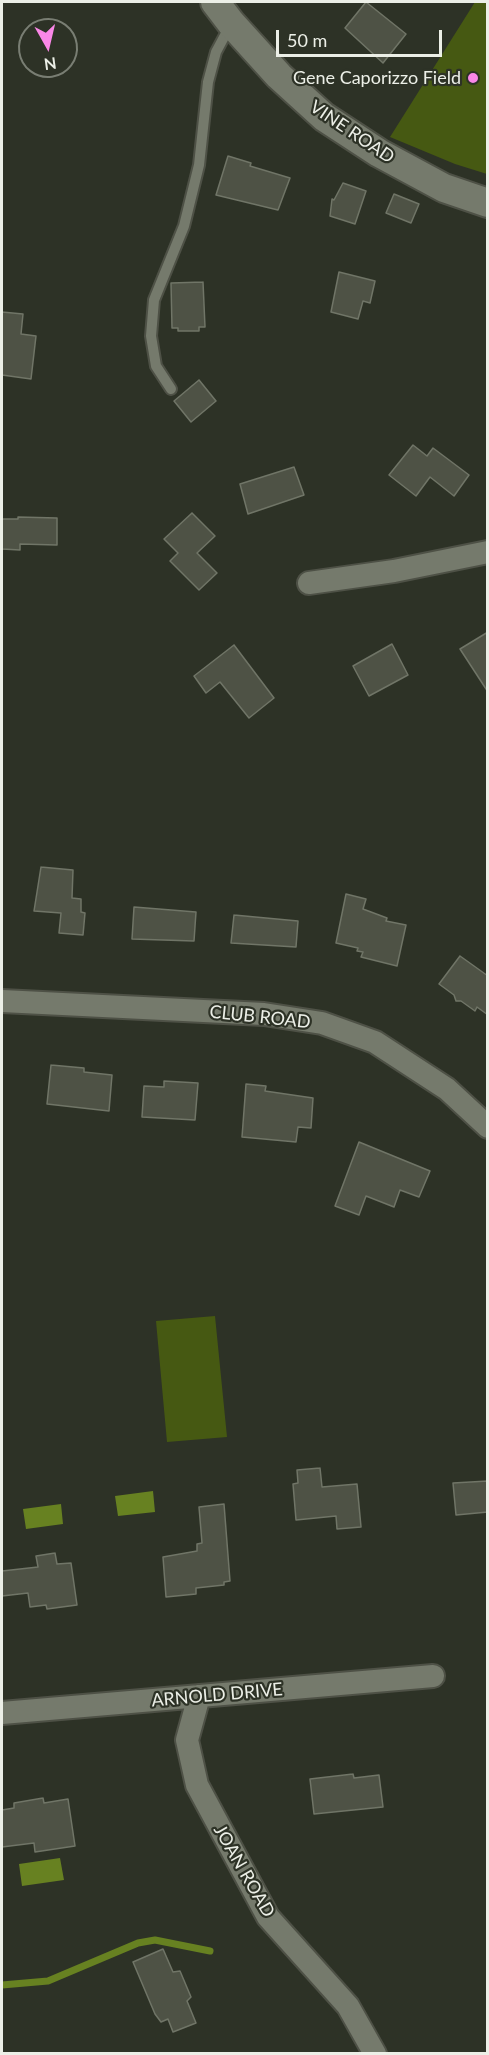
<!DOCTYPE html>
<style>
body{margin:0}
#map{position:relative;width:489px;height:2055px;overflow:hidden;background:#2d3226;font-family:Lato,sans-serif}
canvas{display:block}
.frame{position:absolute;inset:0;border:3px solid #ecefe7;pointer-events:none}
.north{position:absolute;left:18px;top:18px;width:60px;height:60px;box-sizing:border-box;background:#2d3226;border:2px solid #797e73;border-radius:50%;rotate:172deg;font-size:16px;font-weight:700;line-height:24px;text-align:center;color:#ecefe7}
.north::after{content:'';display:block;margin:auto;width:21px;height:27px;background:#fa87e7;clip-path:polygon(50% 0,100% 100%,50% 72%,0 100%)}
.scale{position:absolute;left:276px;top:30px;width:166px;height:27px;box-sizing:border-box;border:3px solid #ecefe7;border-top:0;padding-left:8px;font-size:18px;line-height:21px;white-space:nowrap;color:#ecefe7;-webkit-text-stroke:4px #2d3226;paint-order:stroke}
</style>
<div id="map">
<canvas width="489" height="2055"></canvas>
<div class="frame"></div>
<div class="north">N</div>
<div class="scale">50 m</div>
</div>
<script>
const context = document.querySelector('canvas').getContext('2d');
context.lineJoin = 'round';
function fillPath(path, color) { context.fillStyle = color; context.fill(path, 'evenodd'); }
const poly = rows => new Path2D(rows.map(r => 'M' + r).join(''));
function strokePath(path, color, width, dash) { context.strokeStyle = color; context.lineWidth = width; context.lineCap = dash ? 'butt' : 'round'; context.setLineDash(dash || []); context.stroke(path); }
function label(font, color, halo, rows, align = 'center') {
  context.font = font + ' Lato,sans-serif'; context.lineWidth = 4.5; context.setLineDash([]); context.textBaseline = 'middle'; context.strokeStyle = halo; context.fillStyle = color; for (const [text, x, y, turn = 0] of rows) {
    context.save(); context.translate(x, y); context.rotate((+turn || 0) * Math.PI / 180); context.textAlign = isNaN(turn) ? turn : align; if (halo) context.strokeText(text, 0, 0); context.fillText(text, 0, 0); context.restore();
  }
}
const green = poly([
 [475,2,487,2,487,174,455,164,390,137],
 [215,1316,227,1437,167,1442,156,1321]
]);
const water = poly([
 [153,1491,155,1512,118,1516,115,1496],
 [61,1504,63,1524,26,1529,23,1509],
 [60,1858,64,1880,22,1886,19,1864]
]);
const stream = poly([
 [2,1985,48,1981,138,1943,155,1940,210,1951]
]);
const building = poly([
 [366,2,406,34,383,63,345,28,366,2],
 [228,156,251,163,250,166,290,178,278,210,216,195,228,156],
 [343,183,366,191,355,224,330,216,332,199,334,200,343,183],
 [394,194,419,204,411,223,386,213,394,194],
 [339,272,375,281,370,303,363,301,358,319,331,312,339,272],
 [203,282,205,327,199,327,199,331,178,331,178,328,172,328,171,283,203,282],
 [2,312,23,314,21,334,36,336,31,379,2,375,2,312],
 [199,380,216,401,191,422,174,401,199,380],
 [413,445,427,456,433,448,469,475,454,496,430,477,416,496,389,475,413,445],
 [294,467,304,495,248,514,240,484,294,467],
 [192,513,215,536,197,553,217,573,199,590,170,561,178,553,164,539,192,513],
 [18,517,57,518,57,545,20,544,20,550,2,549,2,519,18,519,18,517],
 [488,632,488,692,460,649,488,632],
 [392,644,408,675,369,696,353,666,392,644],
 [234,645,274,698,249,718,220,682,206,693,194,676,234,645],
 [41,867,73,870,72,898,81,899,81,912,85,913,83,935,59,933,61,913,34,911,41,867],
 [346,894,366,899,363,909,387,918,386,921,406,925,397,966,361,957,363,952,357,951,358,948,336,943,346,894],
 [134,907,196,912,194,941,132,939,134,907],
 [234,915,298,921,296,947,231,943,234,915],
 [460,956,488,976,488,1015,477,1007,475,1011,461,1001,456,1001,454,995,439,984,460,956],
 [51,1065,84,1068,84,1072,112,1075,109,1111,47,1104,51,1065],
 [164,1081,198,1083,195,1120,142,1117,144,1086,164,1087,164,1081],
 [246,1084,266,1086,265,1091,313,1098,311,1128,298,1127,296,1142,242,1137,246,1084],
 [359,1142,430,1171,419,1197,400,1190,394,1207,366,1196,359,1215,335,1206,359,1142],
 [320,1468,322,1487,357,1484,361,1527,337,1529,336,1516,296,1520,293,1484,298,1483,297,1470,320,1468],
 [488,1481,488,1512,456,1515,453,1483,488,1481],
 [224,1504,230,1581,224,1582,224,1585,196,1588,196,1594,166,1597,163,1557,197,1551,197,1544,202,1543,199,1507,224,1504],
 [55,1553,57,1564,71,1563,77,1605,47,1609,46,1605,30,1607,28,1593,2,1596,2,1571,38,1567,36,1556,55,1553],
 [353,1774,354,1778,379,1775,383,1807,314,1814,310,1779,353,1774],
 [43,1798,44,1803,68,1799,75,1846,35,1852,34,1843,2,1847,2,1810,14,1808,14,1803,43,1798],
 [163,1949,173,1972,180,1971,191,1997,187,2001,196,2023,173,2032,168,2019,161,2022,155,2014,133,1962,163,1949]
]);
const service = poly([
 [171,389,156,366,151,336,154,300,184,226,199,165,208,82,216,52,231,24]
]);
const minor = poly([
 [309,583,394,571,488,552],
 [2,1001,264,1014,322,1023,375,1042,447,1089,488,1127],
 [199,1696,187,1740,197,1785,268,1917,348,2006,375,2054],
 [2,1713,433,1676]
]);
const tertiary = poly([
 [215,2,231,23,279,76,324,117,379,153,444,188,488,203]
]);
const markers = [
 [473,78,6,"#fa87e7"]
];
const poiNames = [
 ["Gene Caporizzo Field",461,78]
];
const streetNames = [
 ["VINE ROAD",352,132,34],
 ["CLUB ROAD",260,1017,6],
 ["ARNOLD DRIVE",217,1695,-5],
 ["JOAN ROAD",244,1871,60]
];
fillPath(green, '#465912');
fillPath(water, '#678121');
strokePath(stream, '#678121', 7);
fillPath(building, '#4e5245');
strokePath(building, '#707567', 1.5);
strokePath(service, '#4e5146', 14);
strokePath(minor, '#4e5146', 26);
strokePath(tertiary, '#4e5146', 32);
strokePath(service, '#757a6c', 10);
strokePath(minor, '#757a6c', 22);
strokePath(tertiary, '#757a6c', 28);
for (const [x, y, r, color] of markers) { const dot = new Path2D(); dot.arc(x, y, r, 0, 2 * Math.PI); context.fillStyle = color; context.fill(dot); strokePath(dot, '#2d3226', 2); }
label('18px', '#ecefe7', '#2d3226', poiNames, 'right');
label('18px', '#ecefe7', '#2d3226', streetNames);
</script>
